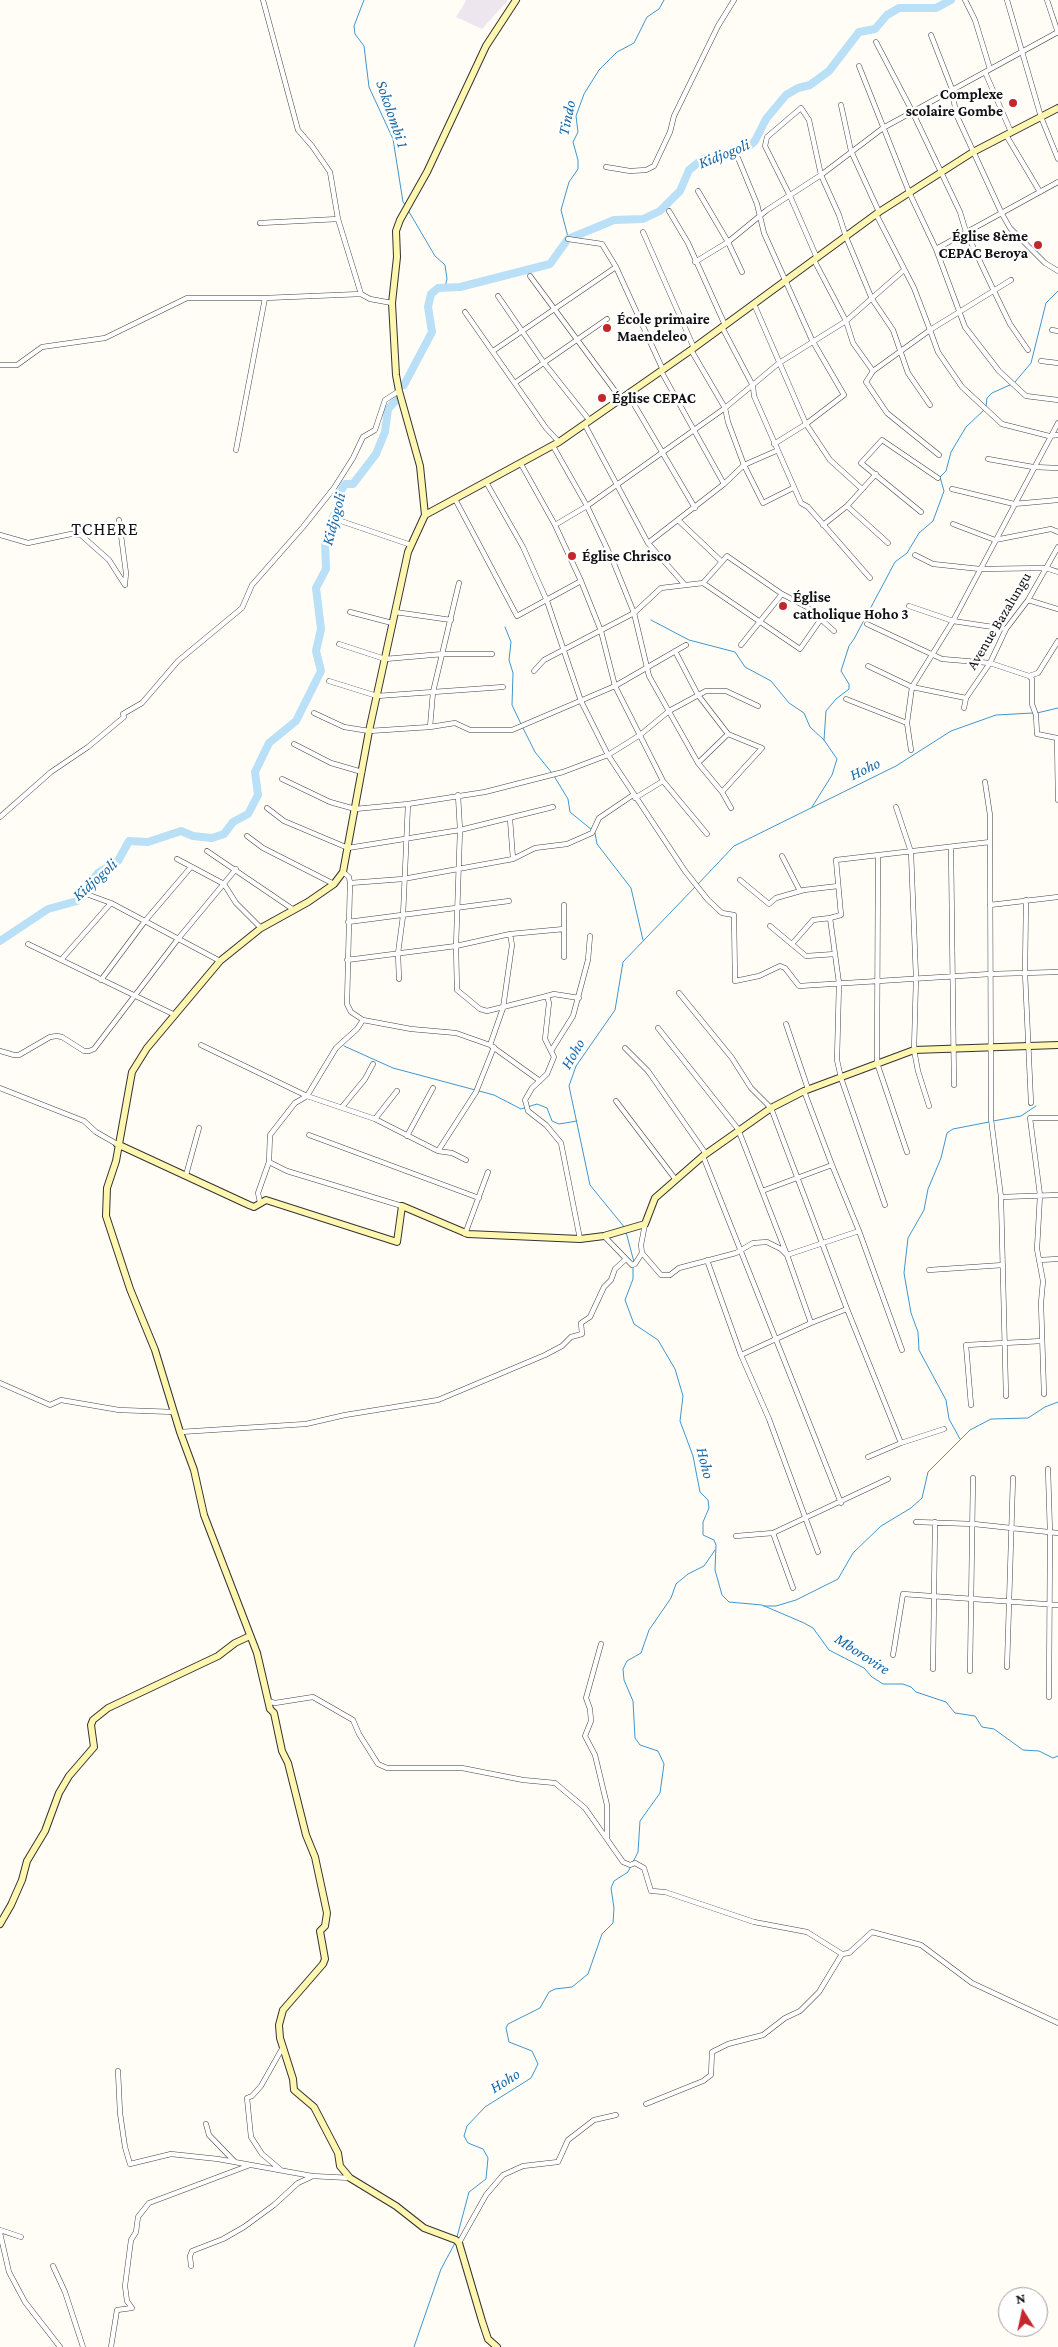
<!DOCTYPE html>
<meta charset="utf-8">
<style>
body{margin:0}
#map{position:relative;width:1058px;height:2347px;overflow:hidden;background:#fffdf5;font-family:"Crimson Pro",serif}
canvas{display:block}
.north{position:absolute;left:998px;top:2287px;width:50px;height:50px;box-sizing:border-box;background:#fff;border:1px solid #a0a0a0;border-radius:50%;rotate:350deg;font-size:14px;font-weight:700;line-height:20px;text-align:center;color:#111}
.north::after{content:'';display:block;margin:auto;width:18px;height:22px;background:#c4262e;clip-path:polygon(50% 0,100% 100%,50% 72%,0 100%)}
</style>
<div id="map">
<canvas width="1058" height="2347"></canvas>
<div class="north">N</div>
</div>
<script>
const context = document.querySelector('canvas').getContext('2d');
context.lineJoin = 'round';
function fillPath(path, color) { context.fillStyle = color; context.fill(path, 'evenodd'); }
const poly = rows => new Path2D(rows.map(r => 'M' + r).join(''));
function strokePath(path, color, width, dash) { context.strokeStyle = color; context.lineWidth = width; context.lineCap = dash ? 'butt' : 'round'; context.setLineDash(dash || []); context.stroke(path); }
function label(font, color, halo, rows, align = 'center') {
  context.font = font + ' "Crimson Pro",serif'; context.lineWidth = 5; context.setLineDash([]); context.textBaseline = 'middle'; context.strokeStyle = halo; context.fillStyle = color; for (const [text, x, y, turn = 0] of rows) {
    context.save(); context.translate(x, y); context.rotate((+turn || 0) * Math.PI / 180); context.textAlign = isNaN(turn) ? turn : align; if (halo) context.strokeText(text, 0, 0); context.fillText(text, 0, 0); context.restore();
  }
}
const industrial = poly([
 [465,0,508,0,482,29,456,17,466,1]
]);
const stream = poly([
 [364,0,354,26,355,34,364,46,369,87,393,139,403,202,406,206],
 [408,210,435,256,445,265,447,279,445,287],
 [568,237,561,210,569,182,578,169,578,160,573,142,578,132,576,116,584,94,599,70,617,52,634,43,647,17,659,9,664,0],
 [1015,382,1031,363,1046,303,1058,291],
 [986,407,987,398,992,393,1012,384],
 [651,620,689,640,735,652,745,667,771,681,789,703,804,713,810,727,824,740,837,759,832,775,812,807],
 [505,627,511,642,509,660,513,673,512,705,521,724],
 [1037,713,1058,708],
 [523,728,535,752,552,773],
 [824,740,826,711,836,699,849,689,849,684,841,671,849,646,854,639,895,562,907,553,919,533,933,521,944,491,940,477,946,471,951,452,966,427,984,410],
 [554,776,568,799,570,812,592,830],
 [595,833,597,844,631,888,643,940],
 [698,884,734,846,896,766,951,731,996,715,1033,713],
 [344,1046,393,1068,494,1095,521,1109,537,1104,547,1108,552,1121,559,1124,577,1121],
 [993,1121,1021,1116,1036,1106],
 [625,1228,590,1185,569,1086,576,1066,615,1010,623,962,695,887],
 [626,1232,634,1262],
 [633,1266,633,1279,625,1300,634,1324,658,1340,675,1369,683,1396,680,1421,693,1456,700,1492,708,1500,709,1508,703,1522,703,1535,714,1540,716,1545,715,1570,722,1595,729,1602,762,1605,804,1623,813,1628,829,1650,864,1668,872,1677,883,1684,903,1684,911,1687,916,1692,946,1702,955,1713,975,1716,982,1727,994,1729,1023,1750,1039,1751,1053,1758,1058,1756],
 [960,1439,949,1419,946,1400,919,1350,918,1332,911,1313,904,1273,908,1238,924,1210,928,1189,941,1158,947,1133,953,1129,989,1122],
 [764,1606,776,1606,796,1600,838,1579,853,1553,881,1526,911,1508,922,1498,928,1472,970,1430,991,1419,1028,1418,1045,1407,1058,1402],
 [633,1862,638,1852,640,1821,660,1793,664,1764,658,1751,640,1745,635,1738,633,1701,624,1680,623,1669,627,1661,641,1653,649,1630,671,1598,676,1584,688,1574,704,1566,715,1550],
 [457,2237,469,2192,486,2179,488,2158,483,2149,468,2143,464,2136,467,2126,485,2107,531,2078,538,2064,532,2051,509,2042,506,2028,508,2024,540,2008,549,1992,555,1989,572,1987,588,1974,602,1934,613,1923,614,1908,611,1888,614,1881,628,1872,631,1866],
 [414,2347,441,2269,455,2243]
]);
const river = poly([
 [404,385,432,332,428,307,431,294,438,288,460,287,550,264,568,239,614,220,643,219,660,211,680,191,689,170,703,159,747,148,755,141,766,119,786,95,798,88,810,85,829,71,859,32,875,29,887,15,899,8,936,8,951,0],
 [0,941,48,909,77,901,98,873,118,861,129,841,148,842,181,831,193,836,212,838,224,834,233,822,248,814,258,795,255,772,269,743,296,721,321,671,316,651,321,629,316,588,326,569,325,540,333,529,333,517,340,506,339,494,345,484,353,484,376,454,385,432,388,409,398,398]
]);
const street = poly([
 [263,0,298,130,312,146,330,172,338,219,361,294],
 [965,0,975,20,990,69],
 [1007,0,1041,117,1058,159],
 [1047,0,1058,33],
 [931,35,952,89,956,114,1002,214,1010,228,1045,263,1058,271],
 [876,42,912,111,960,212,966,232,993,289,1010,324,1028,350],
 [859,66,909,192,936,249,965,327,999,371,1026,396,1058,400],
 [985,72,1011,132],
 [841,105,851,151,879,212],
 [1006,135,1040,192],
 [738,158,757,204,764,233,812,340,844,395,806,424,774,444],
 [606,167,630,171,646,170,654,166,670,132,674,116,718,26,734,0],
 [698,191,728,242,742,272],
 [669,211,688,243,725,325],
 [876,214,914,288,930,330,873,371,866,382,887,413,939,455],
 [260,223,338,219],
 [643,232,694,348],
 [568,239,602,244,616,267,663,370],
 [936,249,1058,182],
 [817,258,790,196,765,146,767,137,801,108,809,120,821,175,839,215,846,237,872,299,893,330,908,373,930,405],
 [814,260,846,321,853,343,873,371],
 [695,262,728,242,767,210,821,175,883,128,1058,32],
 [530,276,621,399],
 [1011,280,930,330,938,352,962,387,1002,424,1049,436,1058,435],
 [498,296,544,363,590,421],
 [754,304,806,424,830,460,862,489],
 [465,312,546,428,559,442],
 [722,327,753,386,754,396,801,503,808,507,870,578],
 [1052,330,1058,331],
 [691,350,725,408,728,422,744,465,763,503,793,488],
 [493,351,616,267],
 [1041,361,1058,363],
 [0,365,17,365,42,347,105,338,187,298,265,298,361,294,370,299,392,303],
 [661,371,724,484],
 [516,382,607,319],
 [628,394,695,508],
 [585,425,648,543,685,585],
 [553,446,587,506,613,561,634,613,649,676,698,763,722,792,731,808],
 [236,450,265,298],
 [988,459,1033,467,1058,468],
 [521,464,555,525,581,581,601,631,615,686,663,781,707,834],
 [486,482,523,547,547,601,581,701,608,755,685,871,708,900,722,913,734,915,735,981,759,976,780,966,785,968,799,986,990,974,1058,972],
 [952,489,1014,504,1058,500],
 [455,499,517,616,581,581],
 [847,506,888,543],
 [921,512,861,463,882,440,938,478],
 [119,520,126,573,125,584],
 [341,521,411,545],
 [679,521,721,561],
 [953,524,995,540,1051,529,1058,532],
 [555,525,587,506,725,408,779,363,846,321,904,270],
 [823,525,847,506,876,474],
 [0,535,28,543,71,534,81,535,109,560,125,585],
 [648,543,724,484,744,465,776,451],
 [915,555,933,564,980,569,1046,568,1058,572],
 [703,583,800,649,821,619],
 [1028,600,1058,609],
 [909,606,953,621,1006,629],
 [350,612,392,623],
 [395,612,451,620],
 [867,624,942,659,990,663,1029,676,1032,679,1032,704,1036,715,1037,734,1057,738,1058,800],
 [339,644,385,659,443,654,492,654],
 [741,645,782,594],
 [675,651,698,695,728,734,762,748,722,792],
 [868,666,912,687,966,698],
 [534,671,544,660,634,613,661,588,703,583,727,556,782,594,807,607,834,631],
 [1029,676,1038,673,1058,641],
 [329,681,377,696,503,687],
 [846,699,907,723],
 [964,708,966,698,990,663,1006,629,1028,600,1058,547],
 [314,713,344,727,369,731,430,727,455,723,470,730,512,730,615,686,686,645],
 [430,727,433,692,459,583],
 [294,744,331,763,362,772],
 [911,750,907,723,912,687,953,621,1058,423],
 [698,763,728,734],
 [282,779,330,802,355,809,408,804,485,792,563,772,608,755,640,735,669,711,706,691,726,691,758,706],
 [985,782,990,815,991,1119,1001,1197,1006,1396],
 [458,795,460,830,456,946,457,990,480,1009,487,1011,547,996,549,1003,545,1039,554,1057,547,1074,532,1088,525,1100,528,1111,546,1125,561,1143,580,1239],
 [635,798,663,781],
 [896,807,911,852,916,978,914,1050,918,1071,929,1106],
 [267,808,284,821,348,848,460,830,553,807],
 [0,817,51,772,88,747,124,717,123,714,142,703,178,661,242,608,252,585,303,527,334,488,353,458,363,437,375,430,385,400,399,391],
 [510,819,513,859],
 [247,836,263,848,334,884],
 [951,847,954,1085],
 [207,851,294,910],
 [878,855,877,1063,907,1152],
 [782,856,800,891],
 [177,859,224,884,236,903,261,928],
 [343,872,349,877,350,883,347,1004,351,1012,363,1020,411,1029,456,1033,490,1045,540,1081],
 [740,880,769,904,776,898,804,890,838,886],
 [350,883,403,879,513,859,535,848,567,844,592,833,599,818,633,795],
 [89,895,111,903,220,961],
 [1026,900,1025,973,1031,1103],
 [564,905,564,957],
 [990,905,1058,897],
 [830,918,839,983,837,1060,841,1078,885,1205],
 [348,922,509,901],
 [770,926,806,956,835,954],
 [28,944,175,1015],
 [792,944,813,920,830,918,841,915,836,860,990,842],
 [61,960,111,903],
 [347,960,456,946,510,934,564,929],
 [399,979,398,953,403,916,408,804],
 [101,980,145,921,191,867],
 [679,993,732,1058,751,1088,771,1108,847,1309,901,1443],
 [547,996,554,994,579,998],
 [786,1024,808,1089],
 [658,1028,738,1129,787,1255,859,1231],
 [201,1045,307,1096,375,1119,438,1151,452,1153,466,1160],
 [490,1045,503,1008,512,945,510,934],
 [625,1048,648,1071,706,1154],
 [0,1051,14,1055,19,1055,50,1037,57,1036,62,1037,84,1051,89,1051,94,1049,178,939,236,869],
 [551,1051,573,1016,588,960,590,936],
 [0,1088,84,1121,96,1132,117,1144],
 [804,1091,832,1165,859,1231,902,1350],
 [616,1101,676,1180],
 [342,1107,365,1079,373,1064],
 [375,1119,397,1091],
 [309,1135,479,1198],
 [407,1136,433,1088],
 [438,1151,476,1092,494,1047],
 [703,1156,841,1503],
 [269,1162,287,1171,402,1206],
 [186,1175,199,1128],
 [762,1191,832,1165],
 [1001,1197,1058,1195],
 [260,1202,258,1193,269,1162,270,1135,295,1103,307,1096,336,1048,357,1029,363,1020],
 [465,1234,488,1172],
 [604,1236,632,1265,635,1264,642,1253,641,1245,645,1224],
 [642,1253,661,1275,670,1275,679,1268,736,1253,753,1243,767,1242,781,1249,787,1255,811,1323],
 [707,1260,741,1355,769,1419,818,1552],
 [1039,1260,1058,1259],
 [929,1270,1003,1265],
 [741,1355,811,1323,847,1309],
 [0,1383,50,1405,61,1400,119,1410,174,1412],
 [1044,1394,1041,1303,1043,1281,1037,1249,1040,1195,1030,1118,1058,1118],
 [971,1405,966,1345,1042,1341],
 [180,1432,306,1424,345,1415,438,1400,545,1355,562,1346,571,1337,582,1334,581,1323,590,1317,604,1287,611,1280,615,1269,626,1259],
 [868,1457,901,1443,944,1429],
 [1048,1469,1050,1533,1049,1697],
 [916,1522,974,1524,1058,1533],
 [773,1533,793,1588],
 [736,1536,773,1533,888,1479],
 [601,1644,586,1698,590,1709,591,1721,585,1736,595,1755,607,1805,607,1838],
 [893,1655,903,1594,1058,1605],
 [1007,1667,1013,1478],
 [933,1669,935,1522],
 [970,1671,973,1478],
 [268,1701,275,1703,313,1697,353,1720,359,1734,378,1764,387,1768,462,1768,523,1780,555,1783,585,1808,623,1862,630,1865,635,1863,644,1868,651,1891,665,1892,754,1922,807,1932,842,1954,849,1953,872,1932,921,1945,972,1983,1058,2023],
 [118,2071,120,2113,125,2147,130,2164,171,2154,218,2159,312,2176,350,2178],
 [646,2104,703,2081,711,2075,712,2052,728,2044,763,2035,785,2018,800,2011,819,1992,842,1954],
 [206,2124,209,2135,235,2162],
 [281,2170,262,2154,251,2137,247,2098,252,2096,261,2086,283,2047],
 [0,2230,21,2237],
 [0,2233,9,2272,25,2302,60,2347],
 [459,2243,486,2195,503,2175,523,2166,558,2162,568,2140,594,2120,616,2115],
 [53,2266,65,2292,83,2347],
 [191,2266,190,2256,192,2251,223,2239,244,2227,274,2205,298,2183,311,2177],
 [111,2347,117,2310,132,2308,127,2301,125,2286,131,2240,136,2232,138,2217,149,2203,250,2165]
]);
const secondary = poly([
 [425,515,559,442,691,350,879,212,973,152,1058,108],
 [117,1144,249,1205,254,1207,266,1200,397,1242,402,1206,468,1234,580,1239,604,1236,645,1224,655,1198,703,1156,771,1108,804,1091,914,1050,1058,1045],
 [0,1924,11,1905,22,1880,27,1861,45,1831,59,1793,69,1776,94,1747,91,1725,93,1720,108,1708,218,1656,235,1643,250,1636],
 [497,2347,488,2339,482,2321,459,2243,456,2240,424,2228,396,2206,350,2178,340,2166,338,2153,314,2107,294,2090,293,2079,280,2038,279,2025,283,2010,323,1964,325,1959,320,1931,325,1926,327,1913,315,1857,306,1835,288,1763,282,1751,274,1713,270,1709,257,1653,204,1515,194,1470,180,1432,155,1350,130,1289,106,1216,107,1188,116,1161,132,1072,147,1048,220,961,261,928,308,902,334,884,343,872,369,731,395,612,408,552,425,515,420,466,399,391,396,375,392,303,397,257,396,231,400,220,427,172,486,46,516,0]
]);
const markers = [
 [1013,103,5,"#c4262e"],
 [1038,245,5,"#c4262e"],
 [607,328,5,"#c4262e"],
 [602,398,5,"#c4262e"],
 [572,556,5,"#c4262e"],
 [783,606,5,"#c4262e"]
];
const poiNames = [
 ["Complexe",1003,94,"right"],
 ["scolaire Gombe",1003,111,"right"],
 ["Église 8ème",1028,236,"right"],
 ["CEPAC Beroya",1028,253,"right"],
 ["École primaire",617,319],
 ["Maendeleo",617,336],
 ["Église CEPAC",612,398],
 ["Église Chrisco",582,556],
 ["Église",793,597],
 ["catholique Hoho 3",793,614]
];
const streetNames = [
 ["Avenue Bazalungu",999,621,-59]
];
const waterNames = [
 ["Sokolombi 1",392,114,71],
 ["Tindo",567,118,-78],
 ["Kidjogoli",724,154,-22],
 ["Kidjogoli",334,519,-75],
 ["Hoho",865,769,-26],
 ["Kidjogoli",95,880,-42],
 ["Hoho",573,1054,-60],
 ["Hoho",705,1463,76],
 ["Mborovire",862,1654,33],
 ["Hoho",505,2081,-32]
];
const quarterNames = [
 ["TCHERE",105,529]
];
fillPath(industrial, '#eee6ef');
strokePath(stream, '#3f96cf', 1);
strokePath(river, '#b9e0f7', 8);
strokePath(street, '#444', 5.5);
strokePath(secondary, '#333', 8);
strokePath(street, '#fff', 4.5);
strokePath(secondary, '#fff6b0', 6);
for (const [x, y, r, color] of markers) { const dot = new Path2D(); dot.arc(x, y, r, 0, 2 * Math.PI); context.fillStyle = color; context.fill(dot); strokePath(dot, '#fff', 2); }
label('bold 15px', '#111', '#fff', poiNames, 'left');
label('15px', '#111', '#fff', streetNames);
label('italic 16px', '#1768a6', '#fff', waterNames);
context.letterSpacing = '1px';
label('18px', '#111', '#fff', quarterNames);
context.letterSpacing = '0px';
</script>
